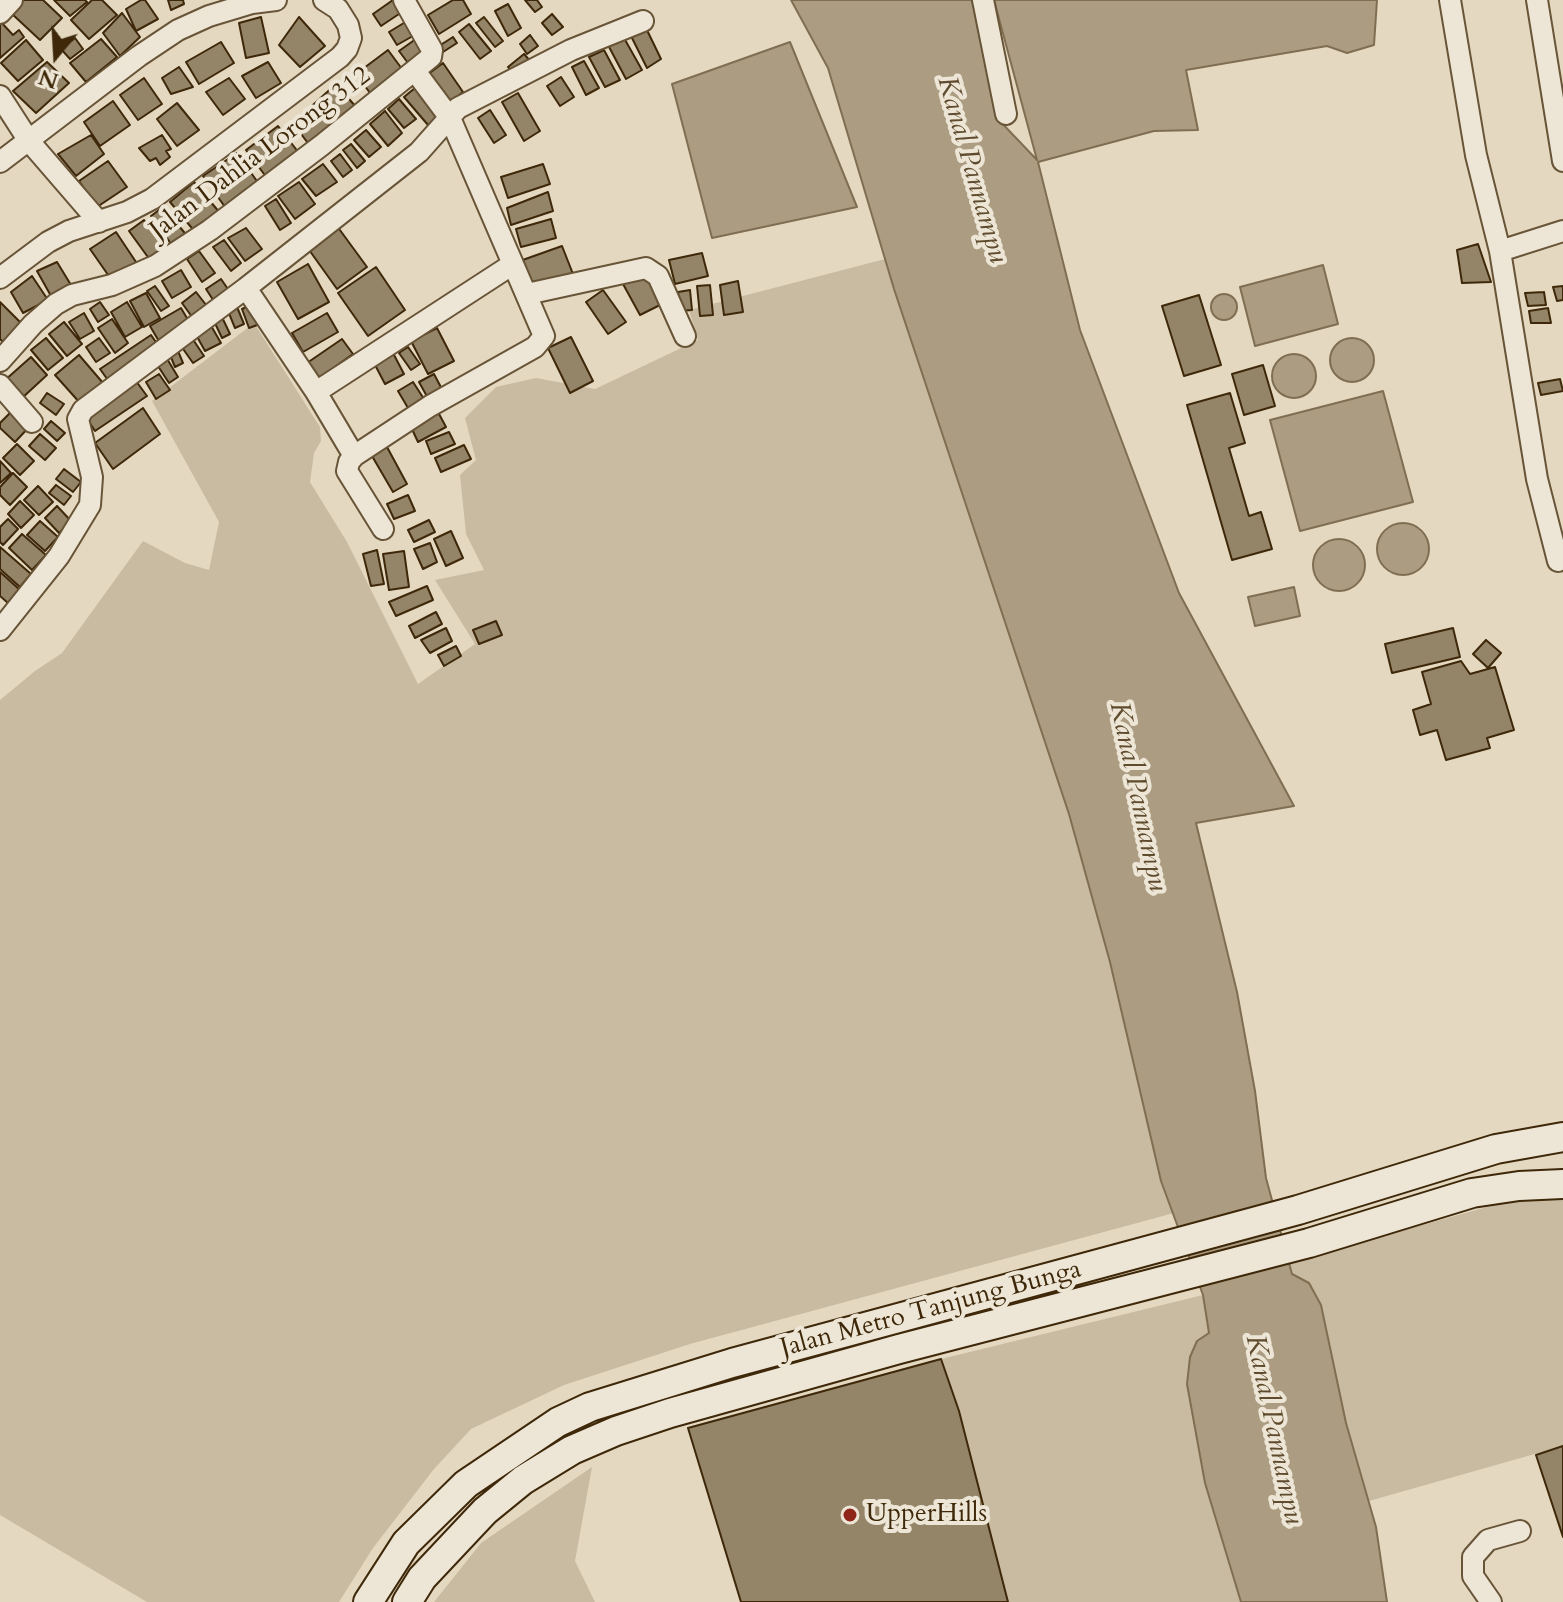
<!DOCTYPE html>
<style>
body{margin:0}
#map{position:relative;width:1563px;height:1602px;overflow:hidden;background:#e4d9c0;font-family:Cardo,serif}
canvas{display:block}
.north{position:absolute;left:16px;top:16px;width:80px;height:80px;-webkit-text-stroke:6px #ede6d6;paint-order:stroke;rotate:198deg;font-size:22px;font-weight:700;line-height:32px;text-align:center;color:#3e2809}
.north::after{content:'';display:block;margin:auto;width:28px;height:36px;background:#3e2809;clip-path:polygon(50% 0,100% 100%,50% 72%,0 100%)}
</style>
<div id="map">
<canvas width="1563" height="1602"></canvas>
<div class="north">N</div>
</div>
<script>
const context = document.querySelector('canvas').getContext('2d');
context.lineJoin = 'round';
function fillPath(path, color) { context.fillStyle = color; context.fill(path, 'evenodd'); }
const poly = rows => new Path2D(rows.map(r => 'M' + r).join(''));
function strokePath(path, color, width, dash) { context.strokeStyle = color; context.lineWidth = width; context.lineCap = dash ? 'butt' : 'round'; context.setLineDash(dash || []); context.stroke(path); }
function label(font, color, halo, rows, align = 'center') {
  context.font = font + ' Cardo,serif'; context.lineWidth = 8; context.setLineDash([]); context.textBaseline = 'middle'; context.strokeStyle = halo; context.fillStyle = color; for (const [text, x, y, turn = 0] of rows) {
    context.save(); context.translate(x, y); context.rotate((+turn || 0) * Math.PI / 180); context.textAlign = isNaN(turn) ? turn : align; if (halo) context.strokeText(text, 0, 0); context.fillText(text, 0, 0); context.restore();
  }
}
const green = poly([
 [885,259,1069,814,1110,962,1161,1181,1174,1213,690,1344,564,1385,471,1429,434,1469,373,1548,339,1602,147,1602,0,1515,0,700,35,671,62,653,143,541,185,563,209,570,219,522,152,401,254,323,320,427,321,441,314,453,310,482,347,542,418,684,475,644,435,580,484,570,466,534,460,475,476,460,465,418,496,387,536,378,595,389,698,340,689,310],
 [1523,1197,1563,1198,1563,1446,1369,1501,1346,1423,1321,1305,1309,1283,1293,1274,1289,1262],
 [1203,1295,1209,1333,1197,1341,1190,1357,1187,1384,1205,1483,1241,1602,1008,1602,959,1411,941,1359],
 [592,1467,575,1561,595,1602,434,1602,481,1543]
]);
const water = poly([
 [791,0,972,0,997,118,1037,160,994,0,1377,0,1374,45,1347,53,1327,46,1186,70,1198,130,1154,131,1038,162,1080,330,1179,593,1294,806,1196,823,1237,992,1255,1091,1266,1178,1292,1274,1309,1283,1321,1305,1346,1423,1376,1527,1387,1602,1241,1602,1205,1483,1187,1384,1190,1357,1197,1341,1209,1333,1203,1295,1161,1181,1110,962,1069,814,894,289,828,68,791,0],
 [790,42,857,207,712,238,672,84,790,42],
 [1323,265,1338,324,1255,346,1240,287,1323,265],
 '1211 307a13 13 0 1 1 26 0a13 13 0 1 1-26 0Z',
 '1330 360a22 22 0 1 1 44 0a22 22 0 1 1-44 0Z',
 '1272 376a22 22 0 1 1 44 0a22 22 0 1 1-44 0Z',
 [1383,391,1413,502,1300,531,1270,420,1383,391],
 '1377 549a26 26 0 1 1 52 0a26 26 0 1 1-52 0Z',
 '1313 565a26 26 0 1 1 52 0a26 26 0 1 1-52 0Z',
 [1294,587,1300,616,1255,626,1248,597,1294,587]
]);
const building = poly([
 [23,0,43,0,62,18,40,40,11,13,23,0],
 [54,0,85,0,87,2,70,16,54,0],
 [92,0,102,0,117,15,89,39,71,20,92,0],
 [141,0,145,0,158,19,136,31,126,9,141,0],
 [168,0,183,0,184,4,171,10,168,0],
 [393,0,398,0,405,10,381,26,373,14,393,0],
 [453,0,463,0,471,14,439,34,428,15,453,0],
 [525,0,537,0,542,7,535,12,525,0],
 [508,4,521,28,508,36,495,11,508,4],
 [122,13,140,37,120,56,103,33,122,13],
 [552,14,563,27,552,35,542,23,552,14],
 [261,17,269,53,246,58,239,23,261,17],
 [299,17,325,46,300,67,279,45,299,17],
 [484,17,503,41,495,47,476,23,484,17],
 [412,18,420,32,397,45,389,32,412,18],
 [0,21,13,35,19,30,24,37,0,58,0,21],
 [469,24,491,51,480,59,459,32,469,24],
 [645,26,661,59,647,68,630,34,645,26],
 [530,35,538,46,527,54,520,44,530,35],
 [420,36,429,48,408,63,399,51,420,36],
 [453,37,457,43,443,52,439,46,453,37],
 [75,38,83,49,70,59,61,49,75,38],
 [624,38,642,70,626,79,608,45,624,38],
 [101,39,117,57,86,82,70,63,101,39],
 [26,40,43,60,18,81,1,63,26,40],
 [221,42,234,63,199,84,186,62,221,42],
 [388,50,405,73,373,97,356,74,388,50],
 [604,50,620,80,605,87,589,57,604,50],
 [524,54,532,63,515,76,508,67,524,54],
 [584,61,599,88,586,95,572,67,584,61],
 [47,62,69,83,36,113,13,91,47,62],
 [268,62,281,83,256,98,242,76,268,62],
 [443,63,463,92,446,106,423,78,443,63],
 [179,67,193,87,171,94,162,78,179,67],
 [561,77,574,97,560,106,547,86,561,77],
 [144,78,162,104,138,120,120,95,144,78],
 [229,78,245,99,223,115,206,92,229,78],
 [421,83,444,111,428,125,404,97,421,83],
 [336,84,356,107,310,146,293,123,336,84],
 [518,93,540,131,524,141,502,102,518,93],
 [399,99,416,119,404,128,388,109,399,99],
 [113,101,130,125,100,146,84,122,113,101],
 [177,103,199,130,177,146,157,119,177,103],
 [490,110,506,135,494,143,478,118,490,110],
 [385,111,402,133,388,146,370,124,385,111],
 [278,126,299,153,267,178,246,150,278,126],
 [366,130,381,147,369,157,354,140,366,130],
 [91,135,104,154,76,176,58,154,91,135],
 [162,135,171,149,166,151,170,157,160,165,156,158,150,161,139,148,162,135],
 [351,144,365,161,357,168,343,150,351,144],
 [237,153,259,184,225,207,203,176,237,153],
 [340,154,352,170,343,177,331,161,340,154],
 [108,161,127,187,97,207,79,181,108,161],
 [323,164,337,182,316,196,302,179,323,164],
 [543,164,550,184,508,198,501,177,543,164],
 [194,182,220,213,196,233,170,202,194,182],
 [299,182,315,204,295,219,278,196,299,182],
 [548,192,553,211,511,225,507,208,548,192],
 [276,199,291,223,280,230,265,206,276,199],
 [163,207,189,238,174,248,151,216,163,207],
 [551,219,556,238,521,247,516,229,551,219],
 [144,220,167,249,150,260,129,231,144,220],
 [337,226,367,267,337,289,307,247,337,226],
 [246,228,262,249,245,261,228,238,246,228],
 [116,232,138,265,113,282,90,249,116,232],
 [224,240,241,263,231,271,213,247,224,240],
 [1478,244,1491,282,1462,283,1457,250,1478,244],
 [562,246,573,274,528,291,517,262,562,246],
 [199,251,215,273,202,282,187,259,199,251],
 [702,253,708,276,675,284,669,260,702,253],
 [57,262,71,285,51,296,37,271,57,262],
 [308,264,329,302,298,319,277,282,308,264],
 [376,267,405,310,368,336,338,293,376,267],
 [181,270,191,287,172,298,162,281,181,270],
 [645,273,662,304,640,315,623,284,645,273],
 [32,276,48,300,23,313,11,292,32,276],
 [221,279,232,295,217,306,206,289,221,279],
 [738,281,743,312,724,315,720,285,738,281],
 [710,285,713,315,700,316,697,286,710,285],
 [155,286,169,306,161,311,147,291,155,286],
 [1563,286,1563,300,1557,301,1553,287,1563,286],
 [603,290,626,322,608,334,586,302,603,290],
 [690,290,692,310,680,311,678,292,690,290],
 [196,292,210,310,195,321,182,303,196,292],
 [1544,292,1546,305,1528,306,1525,293,1544,292],
 [146,293,160,318,144,327,130,301,146,293],
 [1199,295,1221,365,1184,376,1162,306,1199,295],
 [0,302,22,324,3,342,0,339,0,302],
 [100,302,109,315,98,322,90,309,100,302],
 [127,302,142,327,125,337,111,312,127,302],
 [253,304,260,324,249,328,242,309,253,304],
 [237,307,244,324,235,328,228,311,237,307],
 [181,308,191,325,160,343,150,326,181,308],
 [1548,308,1551,323,1531,323,1529,311,1548,308],
 [84,313,94,331,80,339,69,322,84,313],
 [327,313,338,332,303,352,292,333,327,313],
 [221,315,230,334,222,338,213,319,221,315],
 [112,319,128,343,115,353,98,328,112,319],
 [64,322,82,344,67,356,49,334,64,322],
 [210,324,221,343,205,351,195,333,210,324],
 [437,328,454,361,428,374,411,341,437,328],
 [151,335,160,348,110,383,100,369,151,335],
 [571,337,593,381,570,393,548,348,571,337],
 [46,338,63,358,48,370,31,350,46,338],
 [99,338,110,353,96,362,86,347,99,338],
 [192,338,204,356,193,363,181,346,192,338],
 [342,339,353,354,318,379,307,363,342,339],
 [408,347,420,364,411,370,399,353,408,347],
 [178,351,183,363,175,367,170,355,178,351],
 [393,353,404,374,385,384,374,363,393,353],
 [79,355,103,383,80,403,55,375,79,355],
 [31,357,47,375,21,399,4,381,31,357],
 [166,357,178,377,169,383,156,363,166,357],
 [1263,365,1275,406,1244,415,1232,374,1263,365],
 [159,374,170,390,156,399,146,382,159,374],
 [434,374,444,393,429,400,419,382,434,374],
 [1560,379,1563,391,1541,395,1538,383,1560,379],
 [136,381,147,396,95,431,86,417,136,381],
 [413,382,424,399,408,408,398,391,413,382],
 [47,393,64,404,56,415,40,403,47,393],
 [1230,393,1245,443,1229,448,1249,516,1261,512,1272,549,1232,560,1187,405,1230,393],
 [143,408,160,434,113,469,95,443,143,408],
 [14,409,31,425,15,442,0,428,0,423,14,409],
 [438,412,446,427,418,442,411,427,438,412],
 [51,421,65,433,57,441,44,429,51,421],
 [449,432,455,444,431,454,426,441,449,432],
 [40,434,56,448,45,460,29,446,40,434],
 [17,444,34,461,20,475,3,458,17,444],
 [464,445,471,459,441,472,435,458,464,445],
 [387,447,407,484,393,492,372,456,387,447],
 [0,461,11,473,0,483,0,461],
 [64,469,81,482,73,492,56,479,64,469],
 [13,473,27,487,10,505,0,495,0,487,13,473],
 [56,485,71,496,64,505,49,493,56,485],
 [38,486,53,502,39,515,24,500,38,486],
 [408,495,415,511,394,519,387,504,408,495],
 [20,501,34,515,21,528,8,514,20,501],
 [57,506,72,522,59,533,45,518,57,506],
 [8,519,18,529,3,545,0,542,0,527,8,519],
 [429,520,435,532,414,542,408,530,429,520],
 [40,521,58,537,45,551,27,535,40,521],
 [451,531,463,558,446,566,434,539,451,531],
 [22,534,46,555,32,570,9,548,22,534],
 [430,543,437,562,423,569,414,549,430,543],
 [0,547,31,574,20,587,0,569,0,547],
 [377,550,384,584,371,586,363,554,377,550],
 [404,551,409,587,389,590,383,554,404,551],
 [0,572,20,590,8,603,0,596,0,572],
 [427,586,433,600,396,616,389,602,427,586],
 [436,612,442,624,415,638,409,626,436,612],
 [496,621,502,635,479,644,473,630,496,621],
 [446,628,452,641,430,653,421,640,446,628],
 [1453,628,1460,657,1392,673,1385,644,1453,628],
 [1486,640,1501,653,1488,668,1473,654,1486,640],
 [456,646,461,656,444,666,438,655,456,646],
 [1461,661,1470,674,1495,667,1514,730,1487,738,1490,748,1446,760,1437,730,1420,735,1413,710,1431,704,1422,672,1461,661],
 [941,1359,959,1411,1008,1602,741,1602,688,1428,941,1359],
 [1563,1446,1563,1537,1536,1455,1563,1446]
]);
const street = poly([
 [983,0,1006,114],
 [1450,0,1476,155,1500,251],
 [1537,0,1563,161],
 [0,13,12,0],
 [0,96,29,141,99,222],
 [0,162,139,56,178,30,209,16,252,3,276,0],
 [1563,231,1500,251,1537,479,1558,561,1563,559],
 [0,278,48,242,69,231,127,212,152,199,340,57,347,49,351,38,348,25,338,9,324,0],
 [246,288,316,392,354,456,349,462,347,471,383,529],
 [527,294,646,268,658,276,685,336],
 [0,361,33,324,56,304,72,295,112,285,155,266,210,230,322,145,431,57,432,50,404,0],
 [0,385,32,422],
 [316,392,513,264],
 [354,456,430,406,535,347,544,336,450,118,415,71],
 [0,630,59,556,90,505,92,477,78,419,83,410,246,288,419,152,458,108,571,50,643,21],
 [1491,1602,1473,1576,1473,1557,1488,1540,1520,1531]
]);
const secondary = poly([
 [368,1602,406,1543,466,1484,558,1422,590,1407,732,1363,1298,1210,1496,1149,1563,1137],
 [407,1602,422,1578,485,1511,523,1480,572,1450,616,1431,670,1413,899,1349,1309,1243,1472,1193,1519,1186,1563,1184]
]);
const markers = [
 [850,1515,8,"#8f2418"]
];
const streetNames = [
 ["Jalan Dahlia Lorong 312",261,154,-37],
 ["Jalan Metro Tanjung Bunga",931,1310,-15]
];
const poiNames = [
 ["UpperHills",866,1515]
];
const waterNames = [
 ["Kanal Pannampu",971,170,74],
 ["Kanal Pannampu",1137,797,78],
 ["Kanal Pannampu",1273,1430,78]
];
fillPath(green, '#c8bba1');
fillPath(water, '#ac9d82');
strokePath(water, '#806e52', 2);
fillPath(building, '#948468');
strokePath(building, '#3e2809', 2);
strokePath(street, '#685437', 24);
strokePath(secondary, '#3e2809', 32);
strokePath(street, '#ede6d6', 20);
strokePath(secondary, '#ede6d6', 28);
for (const [x, y, r, color] of markers) { const dot = new Path2D(); dot.arc(x, y, r, 0, 2 * Math.PI); context.fillStyle = color; context.fill(dot); strokePath(dot, '#ede6d6', 3); }
label('26px', '#3e2809', '#ede6d6', streetNames);
label('26px', '#3e2809', '#ede6d6', poiNames, 'left');
label('italic 28px', '#5f4b2d', '#ede6d6', waterNames);
</script>
